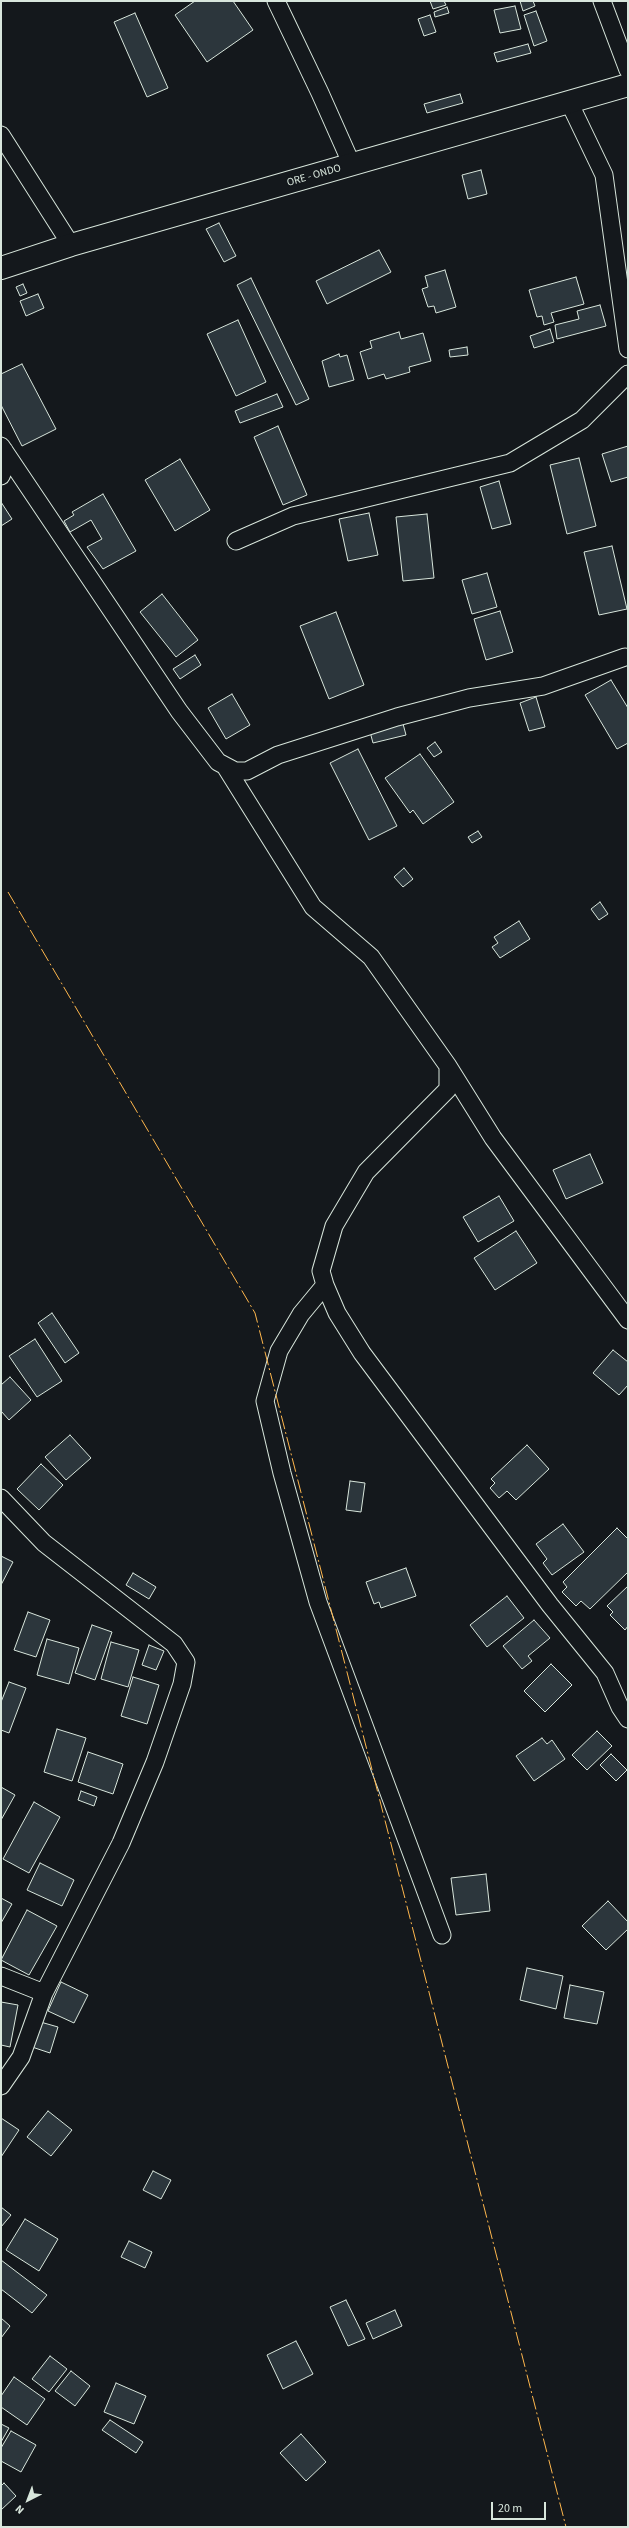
<!DOCTYPE html>
<style>
body{margin:0}
#map{position:relative;width:629px;height:2528px;overflow:hidden;background:#14181c;font-family:"Source Sans 3",sans-serif}
canvas{display:block}
.frame{position:absolute;inset:0;border:2px solid #d8e6dc;pointer-events:none}
.north{position:absolute;left:8px;top:2480px;width:40px;height:40px;-webkit-text-stroke:3px #14181c;paint-order:stroke;rotate:222deg;font-size:11px;font-weight:700;line-height:16px;text-align:center;color:#d8e6dc}
.north::after{content:'';display:block;margin:auto;width:14px;height:18px;background:#d8e6dc;clip-path:polygon(50% 0,100% 100%,50% 72%,0 100%)}
.scale{position:absolute;left:491px;top:2502px;width:55px;height:18px;box-sizing:border-box;border:2px solid #d8e6dc;border-top:0;padding-left:5px;font-size:12px;line-height:14px;white-space:nowrap;color:#d8e6dc;-webkit-text-stroke:3px #14181c;paint-order:stroke}
</style>
<div id="map">
<canvas width="629" height="2528"></canvas>
<div class="frame"></div>
<div class="north">N</div>
<div class="scale">20 m</div>
</div>
<script>
const context = document.querySelector('canvas').getContext('2d');
context.lineJoin = 'round';
function fillPath(path, color) { context.fillStyle = color; context.fill(path, 'evenodd'); }
const poly = rows => new Path2D(rows.map(r => 'M' + r).join(''));
function strokePath(path, color, width, dash) { context.strokeStyle = color; context.lineWidth = width; context.lineCap = dash ? 'butt' : 'round'; context.setLineDash(dash || []); context.stroke(path); }
function label(font, color, halo, rows, align = 'center') {
  context.font = font + ' "Source Sans 3",sans-serif'; context.lineWidth = 3; context.setLineDash([]); context.textBaseline = 'middle'; context.strokeStyle = halo; context.fillStyle = color; for (const [text, x, y, turn = 0] of rows) {
    context.save(); context.translate(x, y); context.rotate((+turn || 0) * Math.PI / 180); context.textAlign = isNaN(turn) ? turn : align; if (halo) context.strokeText(text, 0, 0); context.fillText(text, 0, 0); context.restore();
  }
}
const building = poly([
 [195,1,233,1,253,30,207,62,175,15,195,1],
 [430,1,444,1,446,5,433,9,430,1],
 [520,1,533,1,535,6,523,11,520,1],
 [515,6,521,29,500,33,494,10,515,6],
 [447,7,449,13,435,17,434,12,447,7],
 [536,11,547,41,534,46,524,15,536,11],
 [135,13,168,88,147,97,114,22,135,13],
 [430,15,436,32,424,36,418,19,430,15],
 [528,44,531,53,497,62,494,53,528,44],
 [460,94,463,103,427,113,424,104,460,94],
 [481,170,487,194,468,199,462,175,481,170],
 [219,223,236,256,224,262,206,229,219,223],
 [379,250,391,272,327,304,316,281,379,250],
 [445,270,456,307,436,313,434,306,428,307,422,289,428,287,425,276,445,270],
 [576,277,584,304,551,313,554,322,544,325,542,316,537,317,529,290,576,277],
 [251,278,309,399,296,405,237,285,251,278],
 [23,284,27,293,20,296,16,287,23,284],
 [38,294,44,308,26,316,20,301,38,294],
 [600,305,606,326,557,339,555,325,579,319,577,311,600,305],
 [238,320,266,382,236,396,207,334,238,320],
 [550,329,554,342,534,348,530,336,550,329],
 [399,332,401,339,423,333,431,361,409,367,410,372,386,379,384,374,368,379,360,352,372,348,370,341,399,332],
 [467,347,468,355,450,357,449,350,467,347],
 [339,354,340,357,347,355,354,380,329,387,322,361,339,354],
 [22,364,56,429,22,446,1,405,1,374,22,364],
 [277,394,283,407,240,423,235,411,277,394],
 [278,426,307,495,283,505,254,437,278,426],
 [628,446,628,477,611,482,602,454,628,446],
 [579,458,596,526,567,534,550,465,579,458],
 [180,459,210,510,175,531,145,480,180,459],
 [499,481,511,524,492,529,480,487,499,481],
 [103,494,136,551,103,569,87,547,102,539,91,520,70,532,64,521,74,515,72,512,103,494],
 [1,502,12,519,1,526,1,502],
 [369,513,378,555,348,561,339,519,369,513],
 [427,514,434,578,403,581,396,517,427,514],
 [612,546,627,609,599,615,584,552,612,546],
 [487,573,497,607,472,614,462,580,487,573],
 [162,594,198,640,176,657,140,612,162,594],
 [500,611,513,652,486,660,474,619,500,611],
 [336,612,364,685,329,699,300,626,336,612],
 [195,655,201,665,180,679,173,669,195,655],
 [611,680,628,708,628,743,617,749,585,695,611,680],
 [232,694,250,725,226,739,208,708,232,694],
 [536,697,545,727,529,731,520,703,536,697],
 [402,720,406,735,373,743,369,728,402,720],
 [435,742,442,752,434,757,427,748,435,742],
 [358,749,397,826,369,840,330,763,358,749],
 [420,754,454,802,423,824,413,810,410,813,385,778,420,754],
 [478,831,482,837,472,843,468,837,478,831],
 [404,868,413,879,403,887,394,877,404,868],
 [600,902,608,914,599,920,591,909,600,902],
 [519,921,530,939,500,958,492,947,498,943,494,937,519,921],
 [590,1154,603,1183,566,1199,553,1170,590,1154],
 [499,1196,514,1221,478,1242,463,1217,499,1196],
 [516,1231,537,1263,495,1290,474,1258,516,1231],
 [52,1313,79,1353,65,1363,38,1323,52,1313],
 [35,1339,62,1381,37,1397,9,1356,35,1339],
 [613,1350,628,1362,628,1385,619,1395,593,1373,613,1350],
 [10,1377,31,1400,9,1420,1,1411,1,1385,10,1377],
 [70,1435,91,1458,66,1480,45,1457,70,1435],
 [527,1445,549,1469,516,1500,507,1491,499,1498,490,1488,495,1483,491,1479,527,1445],
 [41,1464,63,1485,39,1510,17,1489,41,1464],
 [350,1481,365,1483,361,1512,346,1510,350,1481],
 [563,1524,584,1552,552,1575,543,1563,547,1559,536,1544,563,1524],
 [617,1528,628,1539,628,1572,590,1609,581,1601,576,1606,562,1592,567,1587,563,1582,617,1528],
 [1,1556,13,1562,1,1585,1,1556],
 [406,1568,416,1596,381,1608,379,1602,374,1604,366,1582,406,1568],
 [133,1573,156,1587,149,1599,126,1585,133,1573],
 [628,1586,628,1626,625,1630,610,1615,613,1612,607,1606,628,1586],
 [507,1596,524,1618,487,1647,470,1625,507,1596],
 [28,1612,50,1620,36,1657,14,1650,28,1612],
 [534,1620,550,1638,528,1656,532,1661,522,1669,503,1646,534,1620],
 [92,1625,112,1632,95,1680,75,1673,92,1625],
 [47,1639,79,1648,69,1684,37,1675,47,1639],
 [111,1642,139,1650,128,1687,101,1679,111,1642],
 [149,1645,164,1651,156,1670,142,1665,149,1645],
 [551,1664,572,1685,545,1712,524,1691,551,1664],
 [133,1677,159,1685,147,1724,121,1716,133,1677],
 [9,1682,26,1688,9,1733,1,1730,1,1702,9,1682],
 [57,1729,86,1738,72,1781,44,1772,57,1729],
 [597,1731,612,1746,587,1770,572,1755,597,1731],
 [542,1738,547,1744,552,1740,565,1759,534,1781,516,1756,542,1738],
 [88,1752,123,1764,113,1794,78,1782,88,1752],
 [611,1754,627,1770,616,1781,600,1765,611,1754],
 [1,1787,15,1795,1,1820,1,1787],
 [81,1791,97,1797,94,1806,78,1800,81,1791],
 [34,1802,60,1817,29,1873,3,1859,34,1802],
 [40,1863,74,1880,62,1906,27,1890,40,1863],
 [486,1874,490,1911,456,1915,451,1878,486,1874],
 [1,1898,12,1904,1,1923,1,1898],
 [608,1901,628,1922,628,1929,606,1950,582,1926,608,1901],
 [27,1910,57,1926,29,1975,1,1960,27,1910],
 [527,1968,563,1976,556,2009,520,2000,527,1968],
 [61,1982,88,1995,74,2023,48,2011,61,1982],
 [570,1985,604,1992,597,2024,564,2018,570,1985],
 [1,2002,18,2005,10,2047,1,2045,1,2002],
 [37,2021,58,2027,50,2053,29,2046,37,2021],
 [48,2111,72,2130,51,2156,27,2137,48,2111],
 [1,2118,19,2130,1,2157,1,2118],
 [153,2171,171,2180,161,2199,143,2190,153,2171],
 [1,2207,11,2215,1,2227,1,2207],
 [25,2219,58,2239,39,2271,6,2250,25,2219],
 [129,2241,152,2252,145,2268,121,2257,129,2241],
 [1,2260,47,2295,32,2313,1,2289,1,2260],
 [346,2300,365,2339,348,2346,330,2307,346,2300],
 [395,2310,402,2326,373,2339,366,2323,395,2310],
 [1,2318,10,2326,1,2338,1,2318],
 [296,2341,313,2374,283,2389,267,2355,296,2341],
 [50,2356,67,2369,49,2392,32,2379,50,2356],
 [71,2371,90,2386,75,2406,55,2391,71,2371],
 [14,2377,45,2399,27,2425,1,2407,1,2396,14,2377],
 [116,2383,146,2396,134,2424,104,2412,116,2383],
 [110,2420,143,2442,136,2453,102,2430,110,2420],
 [1,2424,9,2428,1,2442,1,2424],
 [11,2431,36,2445,21,2472,1,2461,1,2448,11,2431],
 [301,2434,326,2462,306,2481,280,2453,301,2434],
 [4,2483,16,2496,1,2510,1,2486,4,2483]
]);
const street = poly([
 [276,1,320,93,352,165],
 [602,1,628,70],
 [569,102,604,175,628,349],
 [1,135,71,245],
 [1,446,179,711,218,762,235,771,247,771,278,755,397,717,469,698,543,686,625,657],
 [1,476,6,464,4,450],
 [236,541,293,516,510,463,582,420,628,374],
 [225,766,313,907,371,957,448,1066,493,1138,628,1320],
 [448,1066,448,1089,366,1172,334,1226,321,1271,325,1285,337,1313,362,1353,550,1605,605,1673,620,1707,628,1719],
 [325,1285,301,1314,279,1351,265,1401,282,1473,318,1602,442,1935],
 [1,1498,44,1543,174,1644,186,1662,182,1684,155,1762,121,1843,44,1993,21,2057,1,2086],
 [1,1976,44,1993]
]);
const primary = poly([
 [1,268,71,245,628,85]
]);
const power = poly([
 [8,892,255,1313,566,2527]
]);
const streetNames = [
 ["ORE - ONDO",314,176,-16]
];
fillPath(building, '#2c363c');
strokePath(building, '#d8e6dc', 1);
strokePath(street, '#d8e6dc', 19);
strokePath(primary, '#d8e6dc', 24);
strokePath(street, '#14181c', 17);
strokePath(primary, '#14181c', 22);
strokePath(power, '#ffb74d', 1, [14, 3, 2, 3]);
label('11px', '#d8e6dc', '#14181c', streetNames);
</script>
